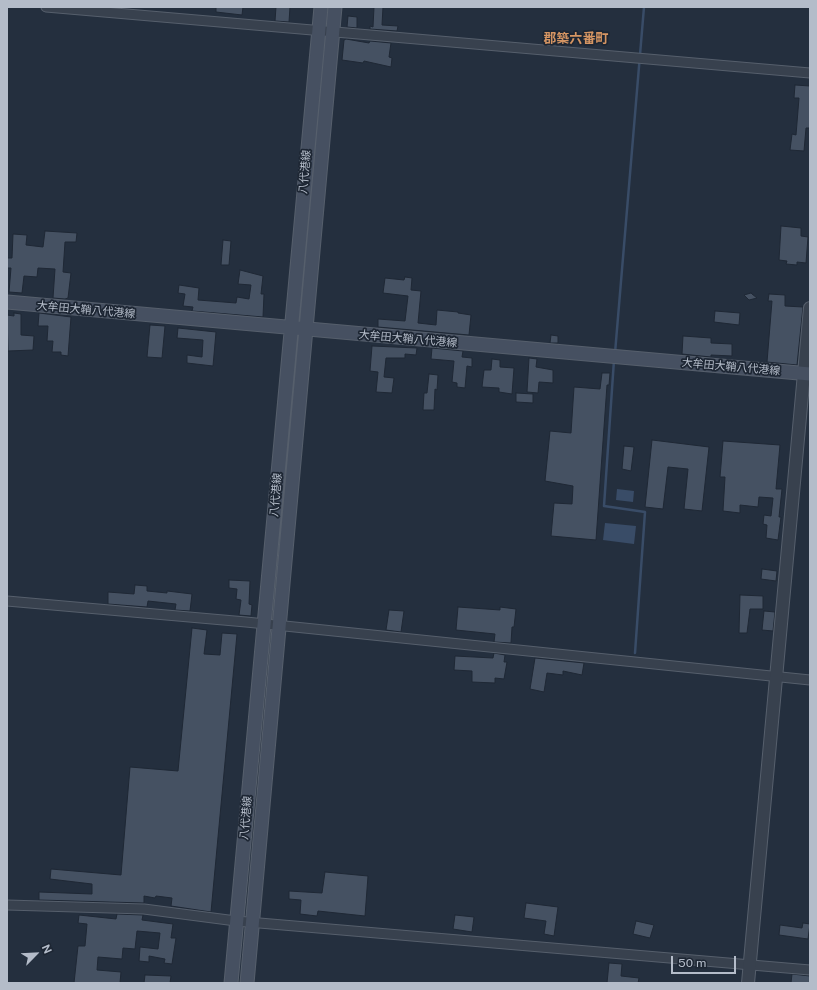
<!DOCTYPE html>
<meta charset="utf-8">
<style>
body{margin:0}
#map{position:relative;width:817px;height:990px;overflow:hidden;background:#242f3e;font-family:"Public Sans",sans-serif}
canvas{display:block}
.frame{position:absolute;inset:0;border:8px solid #b4bcc9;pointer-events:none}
.north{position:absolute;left:16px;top:934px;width:40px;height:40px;-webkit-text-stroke:3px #1d2633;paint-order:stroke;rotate:66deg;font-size:11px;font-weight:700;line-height:16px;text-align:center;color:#b4bcc9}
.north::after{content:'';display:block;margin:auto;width:14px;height:18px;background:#b4bcc9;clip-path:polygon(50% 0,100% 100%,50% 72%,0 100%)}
.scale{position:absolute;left:671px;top:956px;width:65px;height:18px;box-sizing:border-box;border:2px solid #b4bcc9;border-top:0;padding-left:5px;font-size:12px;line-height:14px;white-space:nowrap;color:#b4bcc9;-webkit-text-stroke:3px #1d2633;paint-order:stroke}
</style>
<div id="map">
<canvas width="817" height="990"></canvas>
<div class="frame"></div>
<div class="north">N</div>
<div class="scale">50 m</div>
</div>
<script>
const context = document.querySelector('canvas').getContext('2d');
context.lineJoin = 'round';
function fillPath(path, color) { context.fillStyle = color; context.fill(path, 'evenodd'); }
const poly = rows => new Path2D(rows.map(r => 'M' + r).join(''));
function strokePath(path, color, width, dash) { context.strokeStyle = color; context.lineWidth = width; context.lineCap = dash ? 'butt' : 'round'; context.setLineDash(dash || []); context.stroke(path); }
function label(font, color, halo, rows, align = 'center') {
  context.font = font + ' "Public Sans","Noto Sans JP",sans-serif'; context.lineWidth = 3.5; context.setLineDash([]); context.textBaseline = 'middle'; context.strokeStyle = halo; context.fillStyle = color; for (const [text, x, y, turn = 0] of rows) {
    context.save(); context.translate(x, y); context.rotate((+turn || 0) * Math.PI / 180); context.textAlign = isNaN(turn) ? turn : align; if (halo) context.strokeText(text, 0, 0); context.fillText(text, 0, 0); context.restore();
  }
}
const water = poly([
 [617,489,634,491,633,502,616,500],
 [605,523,636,526,634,544,603,540]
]);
const stream = poly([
 [615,353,644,7],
 [614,360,604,506,645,512,635,653]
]);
const building = poly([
 [216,7,243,7,242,15,216,12,216,7],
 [276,7,290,7,289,22,275,21,276,7],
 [374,7,383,7,382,25,398,26,397,31,370,29,370,26,373,27,374,7],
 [348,16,357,17,357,28,347,27,348,16],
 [346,39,369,43,370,41,391,43,389,57,392,58,391,67,364,61,363,63,342,60,344,40,346,39],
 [795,85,810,86,810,128,806,128,804,151,790,150,792,134,796,135,799,98,794,98,795,85],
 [781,226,801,228,801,236,808,237,806,263,797,262,797,265,786,264,787,261,779,260,781,226],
 [45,231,77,233,76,242,65,242,63,272,71,273,68,298,65,299,53,298,55,269,38,268,37,277,24,276,22,293,9,292,11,268,7,268,7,258,12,258,13,234,27,235,26,245,43,247,45,231],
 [223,240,231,241,229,265,221,265,223,240],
 [240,270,263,276,261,294,264,294,263,317,192,311,193,307,183,306,185,294,178,293,179,285,199,288,198,300,236,303,237,297,249,299,251,285,238,284,240,270],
 [405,277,412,278,411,290,421,291,418,323,436,325,437,310,458,312,458,313,471,315,469,335,378,327,378,319,405,321,408,296,383,293,385,278,404,280,405,277],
 [751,293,752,294,757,298,749,300,744,295,751,293],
 [769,294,785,295,785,306,803,307,797,365,767,362,772,301,768,301,769,294],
 [715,311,740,313,739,325,714,322,715,311],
 [14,313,21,314,21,335,34,336,33,350,8,351,7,315,14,316,14,313],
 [39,313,71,317,68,356,61,355,61,352,52,352,53,341,47,341,48,326,38,326,39,313],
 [150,325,165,326,162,358,147,357,150,325],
 [178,328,216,332,213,366,187,363,187,355,202,357,203,340,177,338,178,328],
 [551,335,558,336,558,343,550,343,551,335],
 [683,336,711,338,711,343,732,344,732,356,711,355,711,357,682,354,683,336],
 [372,346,417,348,416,355,405,354,405,358,386,358,384,377,394,378,392,393,376,392,378,372,370,371,372,346],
 [432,348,463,351,462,357,472,358,472,367,467,366,465,388,457,387,457,383,452,382,454,361,431,359,432,348],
 [529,358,537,359,536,367,553,370,553,383,539,382,538,393,527,392,529,358],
 [492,359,500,360,500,367,514,368,512,394,499,392,499,388,482,387,484,370,491,370,492,359],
 [602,373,610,373,609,385,607,385,596,540,551,536,554,503,572,504,573,486,545,481,550,431,571,433,574,387,600,389,602,373],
 [429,374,438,375,437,390,435,389,434,410,423,410,424,393,427,393,429,374],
 [516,393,533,394,533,403,516,402,516,393],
 [652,440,709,447,702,511,684,509,688,469,668,467,663,509,645,507,652,440],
 [723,441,780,445,776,489,782,489,779,517,781,517,778,540,766,538,767,525,763,524,764,515,771,516,773,498,759,497,758,507,740,505,740,513,723,511,725,477,720,477,723,441],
 [624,446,634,447,631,471,622,469,624,446],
 [762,569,777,571,776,581,761,579,762,569],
 [229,580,250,581,249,604,252,605,251,616,239,615,241,600,236,599,237,589,229,588,229,580],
 [135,585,147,586,147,591,167,593,167,591,192,594,190,611,175,610,176,604,148,601,147,607,108,604,108,592,134,594,135,585],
 [740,595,763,596,763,609,750,609,747,633,739,633,740,595],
 [458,607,500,610,500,607,516,609,514,627,512,627,511,643,494,642,495,634,456,630,458,607],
 [389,610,404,611,401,632,386,630,389,610],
 [764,611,775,612,773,631,762,630,764,611],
 [192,628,207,630,204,654,220,655,222,633,237,634,211,912,171,906,172,898,156,896,155,898,144,896,144,903,39,900,39,892,92,894,92,884,50,879,51,869,121,875,130,767,178,771,192,628],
 [494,653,505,655,504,662,507,662,504,679,495,678,495,683,472,682,472,671,454,670,455,656,493,658,494,653],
 [535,658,584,663,582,675,563,671,563,675,547,673,544,692,530,689,535,658],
 [325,872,368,876,365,916,318,911,317,916,300,914,301,900,289,899,289,891,322,893,325,872],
 [526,903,558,907,554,936,544,934,546,921,524,918,526,903],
 [117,914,143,915,142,920,173,924,171,938,176,938,172,964,164,963,165,959,149,956,149,962,139,961,140,947,158,949,160,933,137,931,135,949,123,948,122,959,98,957,97,970,121,972,120,983,74,983,78,946,85,946,87,924,78,923,79,915,116,919,117,914],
 [455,915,474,917,472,932,453,929,455,915],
 [636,921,654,925,650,938,633,934,636,921],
 [803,923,810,924,808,939,779,935,780,925,802,928,803,923],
 [609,963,622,964,621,976,639,978,638,983,607,983,609,963],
 [792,974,810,976,810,983,791,983,792,974],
 [145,975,171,976,170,983,144,983,145,975]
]);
const minor = poly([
 [46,7,810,73],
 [7,601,246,622,810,680],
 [7,905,144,909,236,921,810,970]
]);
const tertiary = poly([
 [748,983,810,308]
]);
const secondary = poly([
 [7,302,810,374],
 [231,983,321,7],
 [247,983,335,7]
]);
const streetNames = [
 ["八代港線",305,172,-85],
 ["大牟田大鞘八代港線",86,310,5],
 ["大牟田大鞘八代港線",408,339,5],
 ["大牟田大鞘八代港線",731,367,5],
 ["八代港線",276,495,-85],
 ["八代港線",246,818,-85]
];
const quarterNames = [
 ["郡築六番町",576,39]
];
fillPath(water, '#394c67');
strokePath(stream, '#394c67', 2.5);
fillPath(building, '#455162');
strokePath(building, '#1f2835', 1);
strokePath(minor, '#565f6c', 11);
strokePath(tertiary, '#565f6c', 14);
strokePath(secondary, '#565f6c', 15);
strokePath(minor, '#38414e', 9);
strokePath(tertiary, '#38414e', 12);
strokePath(secondary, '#465061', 13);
label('11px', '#b4bcc9', '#1d2633', streetNames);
label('bold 13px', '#d59563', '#1d2633', quarterNames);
</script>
